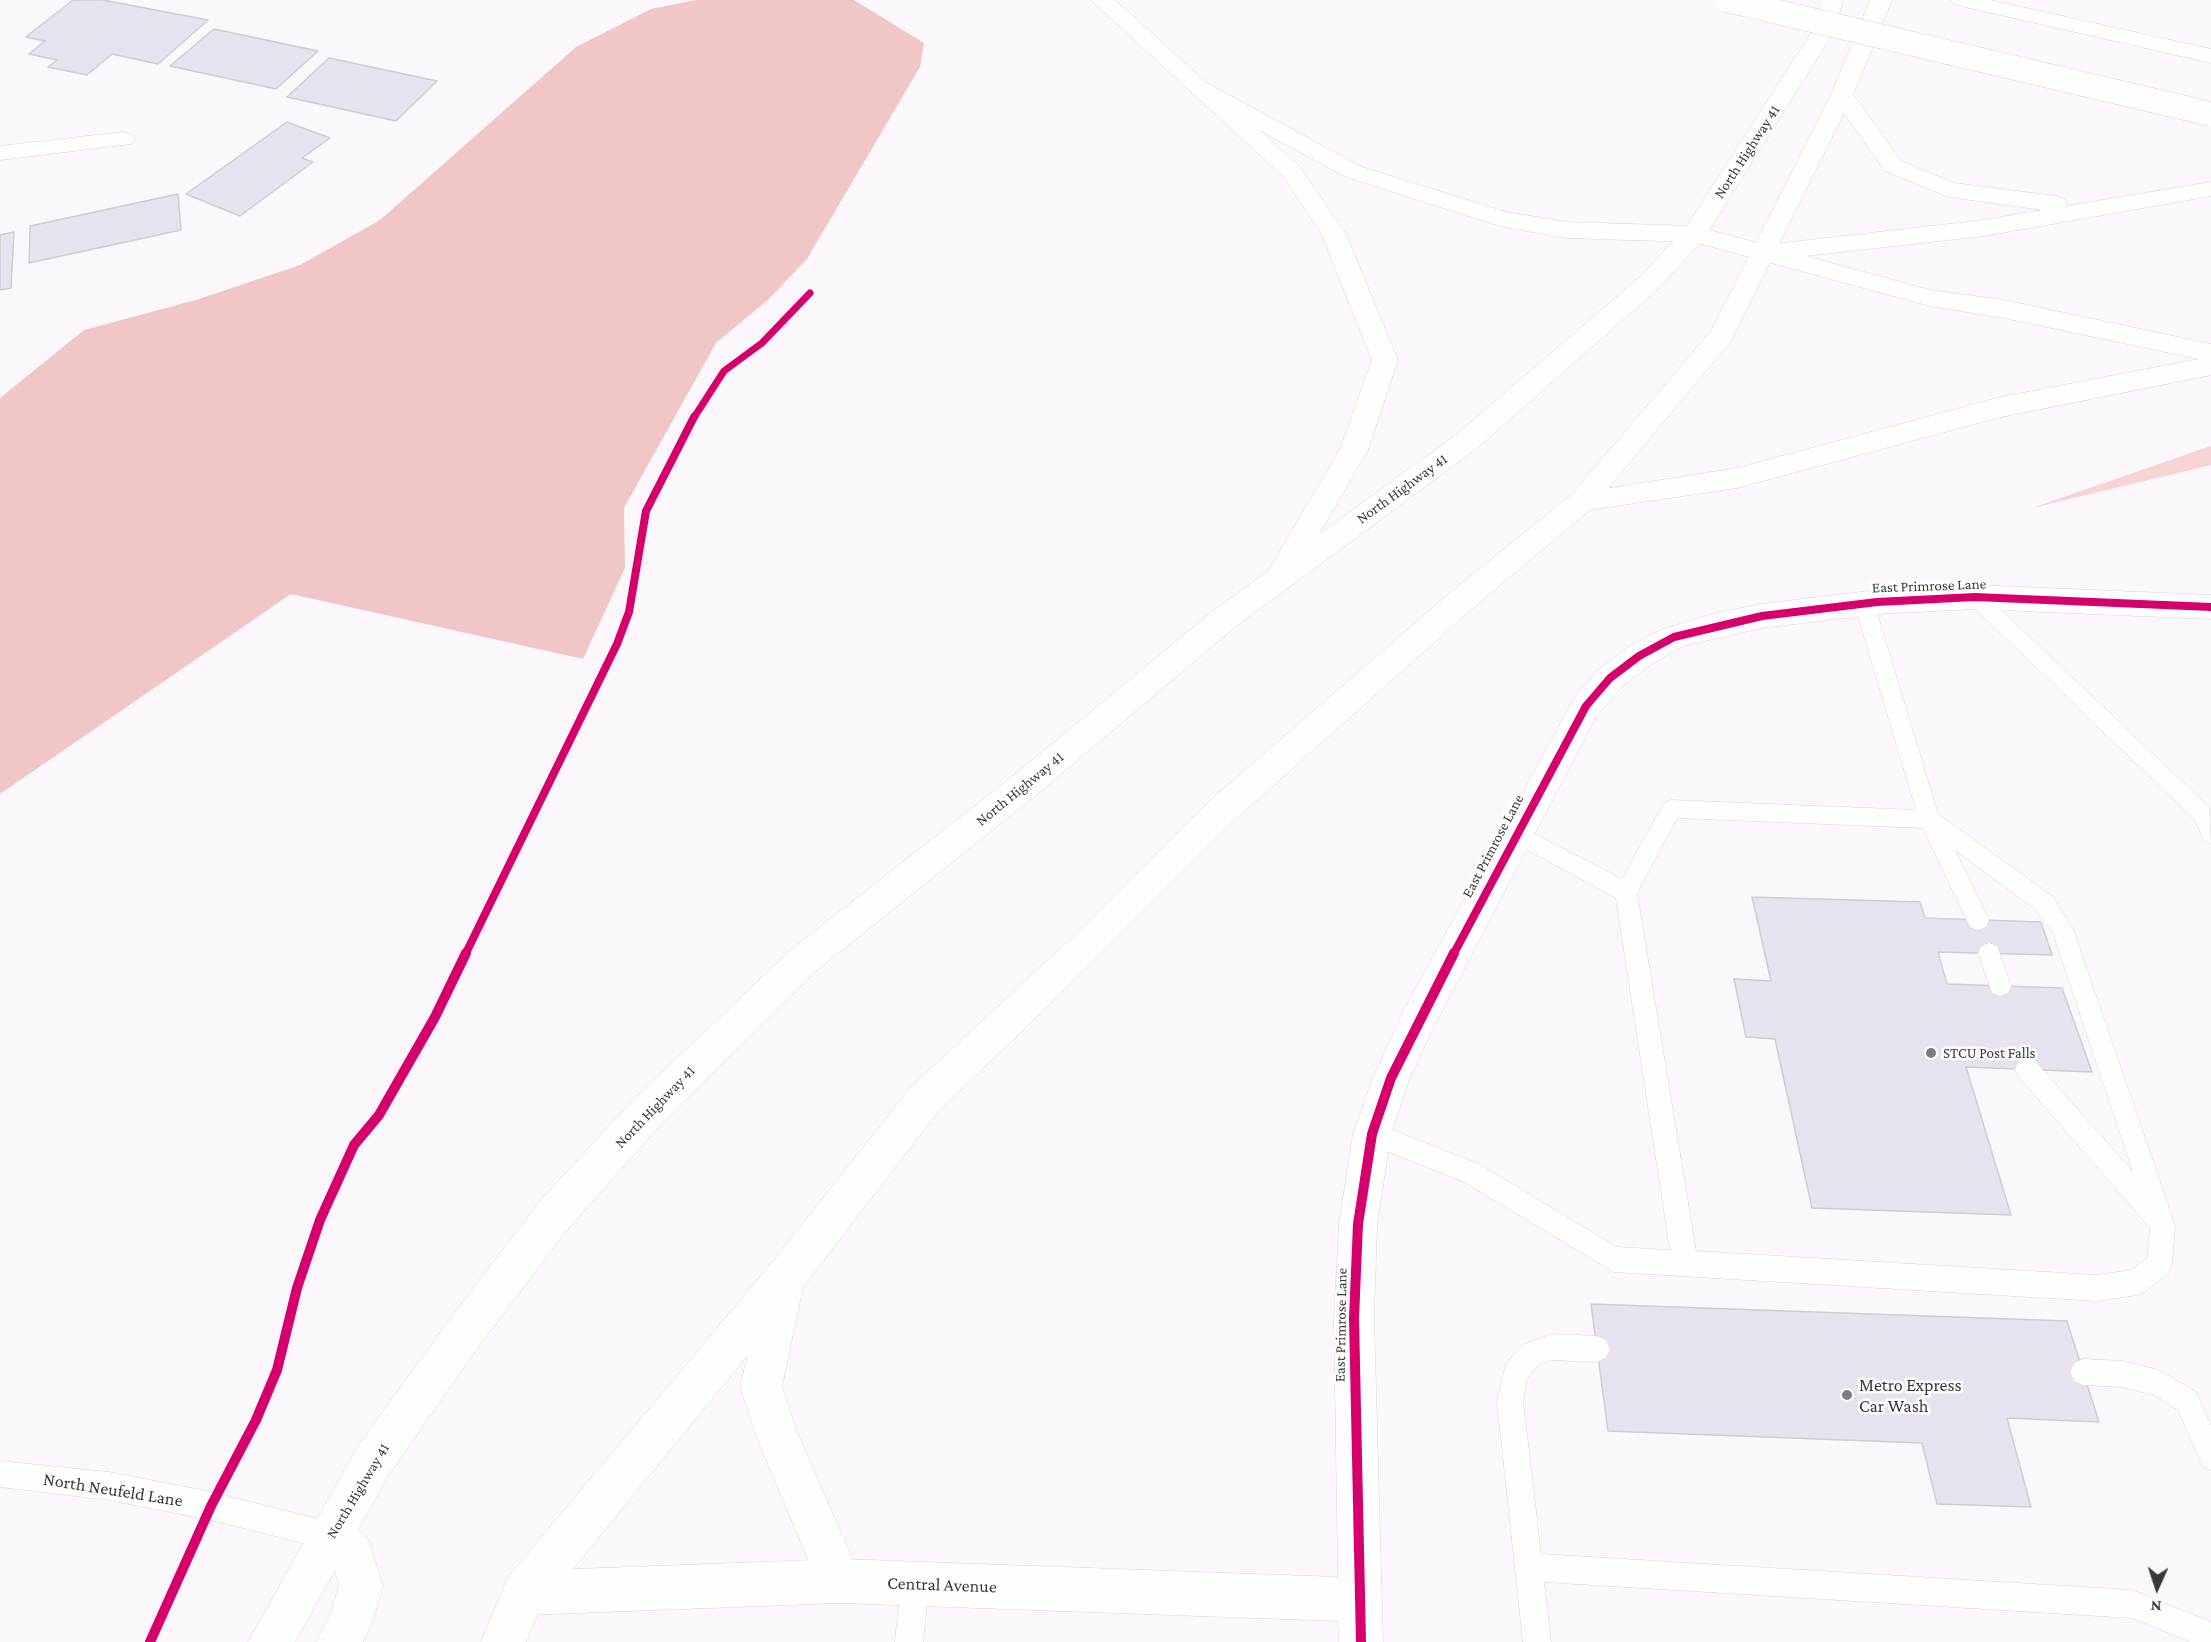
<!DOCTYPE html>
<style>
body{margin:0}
#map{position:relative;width:2211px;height:1642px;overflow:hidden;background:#fcf7fc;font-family:"Crimson Pro",serif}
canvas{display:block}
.north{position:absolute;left:2127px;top:1558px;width:60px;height:60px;-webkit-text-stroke:4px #fff;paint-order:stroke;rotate:183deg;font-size:16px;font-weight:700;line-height:24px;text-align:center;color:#3b383b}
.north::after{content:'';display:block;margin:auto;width:21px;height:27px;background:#3b383b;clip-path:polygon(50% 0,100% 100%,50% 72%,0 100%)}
</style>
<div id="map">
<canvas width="2211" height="1642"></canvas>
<div class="north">N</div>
</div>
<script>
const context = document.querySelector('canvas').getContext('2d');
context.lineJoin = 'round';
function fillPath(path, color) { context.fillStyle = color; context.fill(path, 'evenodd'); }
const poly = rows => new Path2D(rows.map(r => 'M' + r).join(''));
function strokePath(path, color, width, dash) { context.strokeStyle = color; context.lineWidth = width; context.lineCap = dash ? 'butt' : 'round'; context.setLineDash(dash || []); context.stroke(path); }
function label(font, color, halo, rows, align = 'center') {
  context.font = font + ' "Crimson Pro",serif'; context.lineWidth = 5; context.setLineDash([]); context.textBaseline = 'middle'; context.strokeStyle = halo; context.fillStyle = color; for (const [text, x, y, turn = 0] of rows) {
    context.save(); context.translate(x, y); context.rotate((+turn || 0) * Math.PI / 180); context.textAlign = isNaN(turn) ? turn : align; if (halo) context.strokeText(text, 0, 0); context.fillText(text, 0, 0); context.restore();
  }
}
const green = poly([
 [2211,446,2211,465,2032,508]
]);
const forest = poly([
 [696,0,854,0,924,43,920,67,807,259,769,299,716,343,624,508,625,568,583,659,291,594,0,794,0,398,84,330,196,300,300,265,380,220,576,47,651,9]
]);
const building = poly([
 [73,0,103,0,208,20,158,64,112,54,87,75,48,67,57,60,29,54,45,41,26,37,73,0],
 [214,29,318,51,276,89,170,66,214,29],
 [329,58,437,81,396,121,287,97,329,58],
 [287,122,330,138,302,158,313,162,240,216,186,194,287,122],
 [178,194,181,230,29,263,30,226,178,194],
 [14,232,11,288,0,290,0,235,14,232],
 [1752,897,1920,902,1925,918,2041,922,2052,955,1938,952,1947,984,2062,988,2092,1072,1966,1067,2011,1215,1812,1208,1775,1039,1746,1037,1734,979,1771,981,1752,897],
 [1591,1304,2067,1321,2099,1422,2007,1418,2031,1507,1937,1504,1922,1443,1608,1431,1591,1304]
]);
const service = poly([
 [1975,590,1982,592,2209,807,2211,844,2204,841,2194,819,1968,602,1966,597,1968,592,1975,590],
 [1864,596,1871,598,1874,603,1938,814,2052,896,2073,929,2175,1225,2172,1264,2168,1273,2146,1291,2137,1295,2097,1301,1614,1272,1462,1181,1364,1142,1360,1134,1364,1126,1372,1122,1479,1164,1617,1247,1670,1250,1616,898,1509,840,1505,834,1509,828,1516,825,1523,828,1622,879,1664,803,1671,800,1916,810,1854,603,1857,598,1864,596],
 [1677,818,1923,828,1970,927,1978,930,1986,927,1989,920,1955,850,2036,910,2053,933,2133,1172,2035,1061,2027,1058,2019,1061,2015,1069,2019,1077,2150,1228,2147,1258,2132,1270,2097,1275,1696,1251,1637,893,1677,818],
 [1989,943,1997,946,2011,986,2008,993,2000,996,1992,993,1978,953,1981,946,1989,943],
 [1552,1334,1597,1336,1606,1340,1610,1349,1606,1358,1597,1362,1552,1360,1539,1364,1527,1379,1523,1401,1541,1554,2132,1590,2211,1622,2211,1642,2191,1642,2132,1618,1544,1582,1551,1642,1523,1642,1497,1401,1506,1364,1522,1345,1552,1334],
 [2083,1359,2122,1361,2159,1370,2196,1392,2211,1426,2211,1470,2202,1466,2178,1410,2154,1395,2122,1387,2083,1385,2074,1381,2070,1372,2074,1363,2083,1359],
 [0,1461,109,1472,211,1492,331,1522,341,1526,345,1536,341,1546,331,1550,211,1520,109,1500,0,1487,0,1461],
 [915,1570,925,1574,929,1584,923,1642,895,1642,901,1584,905,1574,915,1570]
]);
const minor = poly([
 [123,132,131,134,135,139,131,144,0,160,0,146,123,132],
 [1975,585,2211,595,2211,619,1975,609,1877,614,1762,628,1683,646,1650,665,1621,687,1597,715,1431,1032,1409,1080,1391,1134,1377,1224,1374,1318,1383,1642,1339,1642,1338,1621,840,1603,524,1615,508,1609,502,1593,508,1577,524,1571,840,1559,1338,1577,1334,1318,1339,1224,1353,1134,1373,1078,1405,1008,1575,697,1599,669,1628,647,1663,629,1712,614,1762,604,1877,590,1975,585]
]);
const primary = poly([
 [1821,0,1843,0,1835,30,1703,240,1658,289,1476,449,1235,627,1035,796,817,970,663,1122,567,1230,478,1347,388,1476,358,1530,368,1539,383,1586,373,1620,363,1642,316,1642,332,1610,339,1586,335,1570,295,1642,248,1642,358,1446,450,1319,539,1202,637,1096,793,948,1013,776,1213,611,1456,435,1640,277,1685,229,1813,30,1821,0],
 [1870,0,1892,0,1853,95,1731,341,1592,508,1473,608,1238,817,1089,966,937,1113,803,1287,782,1386,797,1432,862,1581,856,1597,840,1603,824,1597,756,1436,740,1386,748,1355,540,1609,526,1642,481,1642,508,1577,770,1265,911,1087,1065,944,1214,797,1451,592,1572,494,1711,331,1831,95,1870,0]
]);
const motorway = poly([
 [1091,0,1115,0,1207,83,1362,167,1506,212,1567,222,1694,226,1773,247,1783,243,1984,220,2042,210,1949,197,1885,171,1831,95,1834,90,1842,88,1850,90,1901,161,1954,183,2056,196,2065,199,2067,206,2211,182,2211,196,1984,236,1806,256,1930,290,2004,300,2211,344,2211,375,2001,417,1737,488,1582,511,1572,508,1568,501,1572,494,1737,468,2001,397,2199,359,2004,318,1930,306,1694,242,1567,238,1503,227,1346,177,1259,130,1299,166,1345,232,1398,360,1368,450,1288,588,1278,591,1268,588,1263,580,1340,449,1372,360,1321,233,1283,176,1091,0],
 [1950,0,1990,0,2211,49,2211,63,1961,6,1954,4,1950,0]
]);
const motorwayBridge = poly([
 [1727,0,2211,114]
]);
const cyclewayFar2 = poly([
 [693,419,724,371,762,343,810,293]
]);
const cyclewayFar1 = poly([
 [465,955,617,644,629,612,646,511,694,417],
 [1453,955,1586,706,1610,678,1639,656,1674,637,1762,616,1877,602,1975,597,2211,607]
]);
const cycleway = poly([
 [150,1642,211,1506,256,1420,277,1370,297,1288,320,1220,354,1145,379,1115,435,1017,466,953],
 [1361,1642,1354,1318,1358,1224,1372,1134,1391,1078,1454,953]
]);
const markers = [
 [1931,1053,6,"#7f7b7f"],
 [1847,1395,6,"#7f7b7f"]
];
const streetNames = [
 ["North Highway 41",1747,152,-57],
 ["North Highway 41",1402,489,-36],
 ["East Primrose Lane",1929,586,-2],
 ["North Highway 41",1020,789,-39],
 ["East Primrose Lane",1493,846,-62],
 ["North Highway 41",655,1107,-46],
 ["East Primrose Lane",1341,1325,-89],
 ["North Highway 41",358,1491,-59]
];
const poiNames = [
 ["STCU Post Falls",1943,1053]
];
const nearPoinames = [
 ["Metro Express",1859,1385],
 ["Car Wash",1859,1406]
];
const nearStreetnames = [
 ["North Neufeld Lane",113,1490,9],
 ["Central Avenue",942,1585,2]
];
fillPath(green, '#f6d4d3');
fillPath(forest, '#f0c7c6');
fillPath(building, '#e8e2f0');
strokePath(building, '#d0cdd1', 1.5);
strokePath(service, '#d7d3d7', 1);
strokePath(minor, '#d7d3d7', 1);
strokePath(primary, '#d7d3d7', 1);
strokePath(motorway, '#d7d3d7', 1);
fillPath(service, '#fffeff');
fillPath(minor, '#fffeff');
fillPath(primary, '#fffeff');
fillPath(motorway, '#fffeff');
strokePath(motorwayBridge, '#d7d3d7', 25, []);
strokePath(motorwayBridge, '#fffeff', 24);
strokePath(cyclewayFar2, '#d6006c', 7);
strokePath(cyclewayFar1, '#d6006c', 8);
strokePath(cycleway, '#d6006c', 10);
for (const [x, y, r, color] of markers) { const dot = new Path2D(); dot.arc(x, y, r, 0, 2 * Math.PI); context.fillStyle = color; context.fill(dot); strokePath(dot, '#fff', 2); }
label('15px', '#3b383b', '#fff', streetNames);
label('15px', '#3b383b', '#fff', poiNames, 'left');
label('18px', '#3b383b', '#fff', nearPoinames, 'left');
label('18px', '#3b383b', '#fff', nearStreetnames);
</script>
